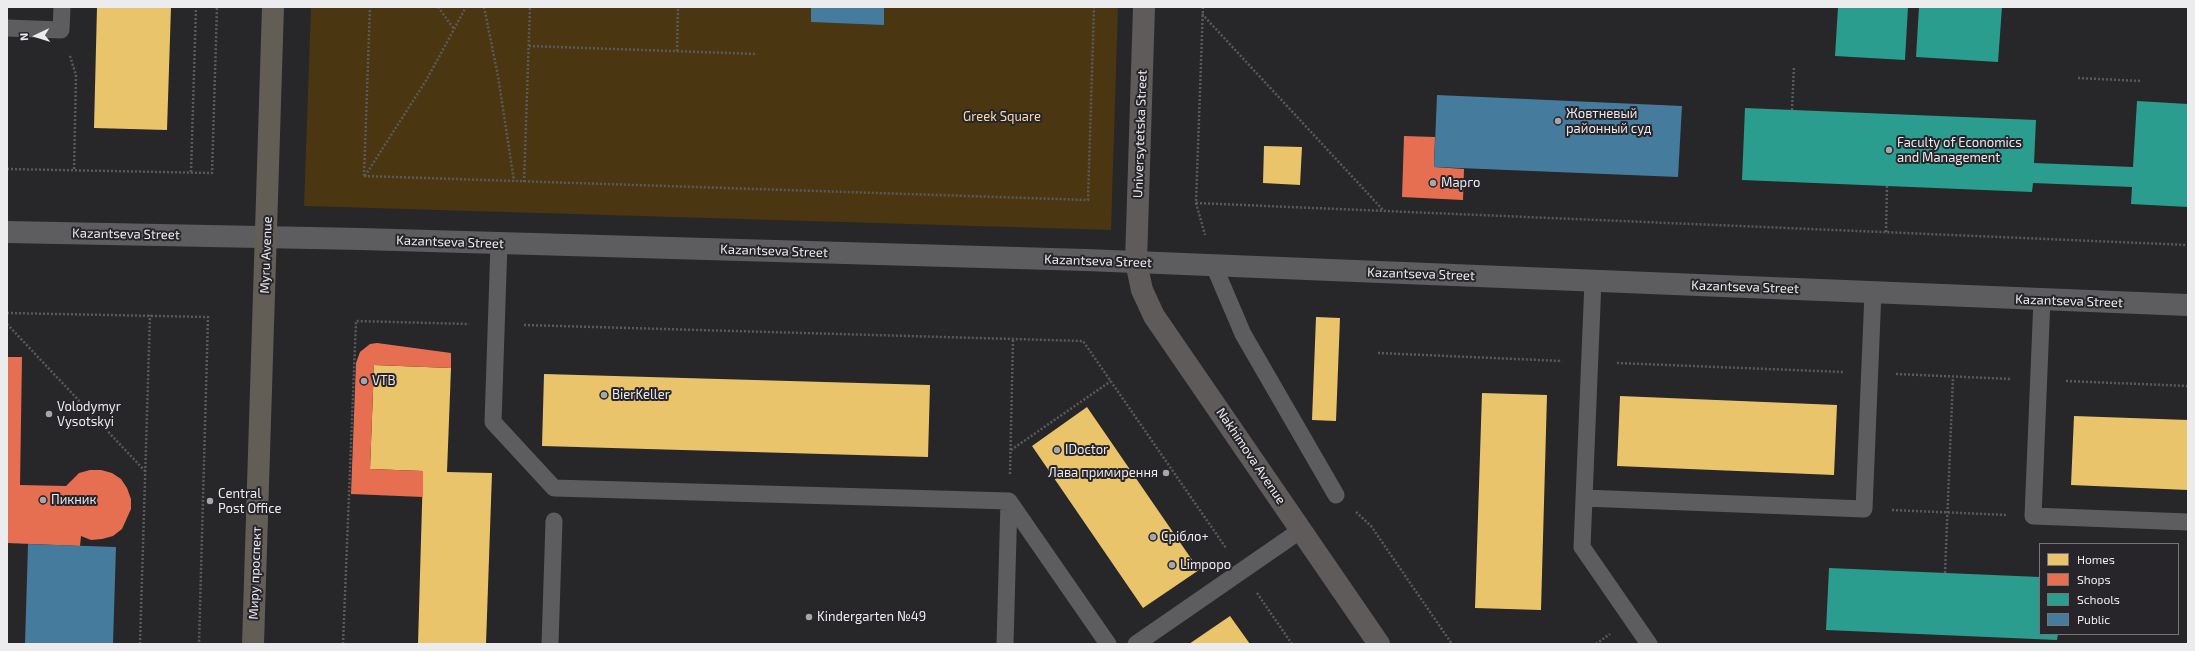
<!DOCTYPE html>
<meta charset="utf-8">
<style>
body{margin:0}
#map{position:relative;width:2195px;height:651px;overflow:hidden;background:#272629;font-family:"Exo 2",sans-serif}
canvas{display:block}
.frame{position:absolute;inset:0;border:8px solid #ecebee;pointer-events:none}
.legend{position:absolute;left:2039px;top:543px;width:140px;height:92px;box-sizing:border-box;background:#27252a;border:1px solid #767478;margin:0;padding:5px 7px;list-style:none;font-size:12px;color:#ecebee}
.legend li{display:flex;align-items:center;gap:8px;height:20px}
.legend b{width:20px;border:1px solid #767478}
.north{position:absolute;left:16px;top:16px;width:40px;height:40px;-webkit-text-stroke:3px #27252a;paint-order:stroke;rotate:266deg;font-size:11px;font-weight:700;line-height:16px;text-align:center;color:#ecebee}
.north::after{content:'';display:block;margin:auto;width:14px;height:18px;background:#ecebee;clip-path:polygon(50% 0,100% 100%,50% 72%,0 100%)}
</style>
<div id="map">
<canvas width="2195" height="651"></canvas>
<div class="frame"></div>
<ul class="legend">
<li><b style="height:11px;background:#e9c46a"></b>Homes</li>
<li><b style="height:11px;background:#e76f51"></b>Shops</li>
<li><b style="height:11px;background:#2a9d8f"></b>Schools</li>
<li><b style="height:11px;background:#457b9d"></b>Public</li>
</ul>
<div class="north">N</div>
</div>
<script>
const context = document.querySelector('canvas').getContext('2d');
context.lineJoin = 'round';
function fillPath(path, color) { context.fillStyle = color; context.fill(path, 'evenodd'); }
const poly = rows => new Path2D(rows.map(r => 'M' + r).join(''));
function strokePath(path, color, width, dash) { context.strokeStyle = color; context.lineWidth = width; context.lineCap = dash ? 'butt' : 'round'; context.setLineDash(dash || []); context.stroke(path); }
function label(font, color, halo, rows, align = 'center') {
  context.font = font + ' "Exo 2",sans-serif'; context.lineWidth = 4; context.setLineDash([]); context.textBaseline = 'middle'; context.strokeStyle = halo; context.fillStyle = color; for (const [text, x, y, turn = 0] of rows) {
    context.save(); context.translate(x, y); context.rotate((+turn || 0) * Math.PI / 180); context.textAlign = isNaN(turn) ? turn : align; if (halo) context.strokeText(text, 0, 0); context.fillText(text, 0, 0); context.restore();
  }
}
const green = poly([
 [311,7,1118,7,1111,230,304,206]
]);
const homes = poly([
 [97,7,171,7,167,130,94,128],
 [1264,146,1302,147,1300,185,1263,183],
 [1316,317,1340,318,1336,421,1312,420],
 [374,365,451,368,447,472,492,473,486,644,418,644,423,471,370,469],
 [544,374,930,385,928,457,542,446],
 [1482,393,1547,395,1541,610,1475,608],
 [1620,396,1837,405,1834,475,1617,466],
 [1087,407,1199,570,1143,608,1032,446],
 [2074,416,2188,420,2188,490,2071,485],
 [1230,616,1250,644,1189,644]
]);
const shops = poly([
 [1404,136,1435,137,1434,167,1464,169,1463,200,1402,197],
 [377,343,451,353,451,368,374,365,370,469,423,471,423,497,351,494,356,363,360,352,370,344],
 [7,357,22,357,20,485,66,486,79,473,90,470,101,470,112,473,121,479,127,488,131,499,131,509,122,529,113,536,102,539,91,540,81,536,80,546,7,543]
]);
const schools = poly([
 [1838,7,1908,7,1905,60,1835,56],
 [1919,7,2002,7,1998,62,1916,57],
 [2137,101,2188,104,2188,207,2131,204,2132,187,2033,183,2032,192,1742,180,1745,108,2036,120,2034,163,2133,167],
 [1829,568,2040,577,2040,634,2058,634,2057,640,1826,630]
]);
const public = poly([
 [811,7,884,7,884,25,811,22],
 [1437,95,1682,106,1678,177,1434,167],
 [28,544,116,547,113,644,25,644]
]);
const path = poly([
 [438,7,454,29],
 [484,7,498,76,514,181],
 [1203,7,1196,203,1205,235],
 [1202,14,1384,211],
 [529,46,757,54],
 [677,51,678,7],
 [70,56,76,75,74,170],
 [2078,78,2141,81],
 [1792,110,1794,66],
 [7,169,212,173,217,7],
 [191,172,196,7],
 [364,176,1088,200,1094,7],
 [364,176,370,7],
 [365,176,427,79,466,7],
 [524,182,530,7],
 [1196,203,2188,245],
 [1886,232,1887,186],
 [7,313,208,317,199,644],
 [7,324,145,471],
 [524,325,1083,341,1226,548],
 [1378,353,1562,361],
 [1617,363,1843,372],
 [1896,374,2011,379],
 [2066,381,2188,386],
 [1011,450,1111,381],
 [1010,474,1013,339],
 [1892,510,2007,515],
 [1356,512,1371,526,1452,644],
 [1945,573,1953,377],
 [1257,593,1292,644],
 [140,644,150,315],
 [343,644,356,321,469,324],
 [1596,644,1610,634]
]);
const service = poly([
 [7,28,61,30,62,7],
 [499,243,493,422,554,488,1009,501],
 [1214,266,1243,334,1336,495],
 [1593,281,1582,547,1649,644],
 [2042,299,2033,516,2188,522],
 [1584,498,1864,509,1873,292],
 [1009,501,1108,644],
 [550,644,554,521],
 [1005,644,1009,501],
 [1136,644,1301,530]
]);
const minor = poly([
 [7,232,361,239,1086,260,2188,305]
]);
const secondary = poly([
 [1144,7,1136,262,1142,290,1154,316,1379,644]
]);
const trunk = poly([
 [253,644,273,7]
]);
const markers = [
 [1558,121,4,"#a7a6a9"],
 [1889,150,4,"#a7a6a9"],
 [1433,183,4,"#a7a6a9"],
 [364,381,4,"#a7a6a9"],
 [604,395,4,"#a7a6a9"],
 [49,414,4,"#a7a6a9"],
 [1057,450,4,"#a7a6a9"],
 [1166,473,4,"#a7a6a9"],
 [43,500,4,"#a7a6a9"],
 [210,501,4,"#a7a6a9"],
 [1153,537,4,"#a7a6a9"],
 [1172,565,4,"#a7a6a9"],
 [809,617,4,"#a7a6a9"]
];
const poiNames = [
 ["Жовтневый",1566,114],
 ["районный суд",1566,129],
 ["Faculty of Economics",1897,143],
 ["and Management",1897,158],
 ["Марго",1441,183],
 ["VTB",372,381],
 ["BierKeller",612,395],
 ["Volodymyr",57,407],
 ["Vysotskyi",57,422],
 ["IDoctor",1065,450],
 ["Лава примирення",1158,473,"right"],
 ["Central",218,494],
 ["Post Office",218,509],
 ["Пикник",51,500],
 ["Срібло+",1161,537],
 ["Limpopo",1180,565],
 ["Kindergarten №49",817,617]
];
const parkNames = [
 ["Greek Square",1002,117]
];
const streetNames = [
 ["Universytetska Street",1140,134,-88],
 ["Kazantseva Street",126,234,1],
 ["Kazantseva Street",450,242,2],
 ["Kazantseva Street",774,251,2],
 ["Myru Avenue",266,255,-88],
 ["Kazantseva Street",1098,261,2],
 ["Kazantseva Street",1421,274,2],
 ["Kazantseva Street",1745,287,2],
 ["Kazantseva Street",2069,301,2],
 ["Nakhimova Avenue",1251,456,56],
 ["Миру проспект",255,573,-88]
];
fillPath(green, '#4a3611');
fillPath(homes, '#e9c46a');
fillPath(shops, '#e76f51');
fillPath(schools, '#2a9d8f');
fillPath(public, '#457b9d');
strokePath(path, '#5a5a5c', 2.5, [2, 2]);
strokePath(service, '#5d5c5e', 17);
strokePath(minor, '#5d5c5e', 22);
strokePath(secondary, '#5e5b5a', 22);
strokePath(trunk, '#625e56', 22);
for (const [x, y, r, color] of markers) { const dot = new Path2D(); dot.arc(x, y, r, 0, 2 * Math.PI); context.fillStyle = color; context.fill(dot); strokePath(dot, '#27252a', 1.5); }
label('13px', '#ecebee', '#27252a', poiNames, 'left');
label('13px', '#fbdaa4', '#27252a', parkNames);
label('13px', '#ecebee', '#27252a', streetNames);
</script>
